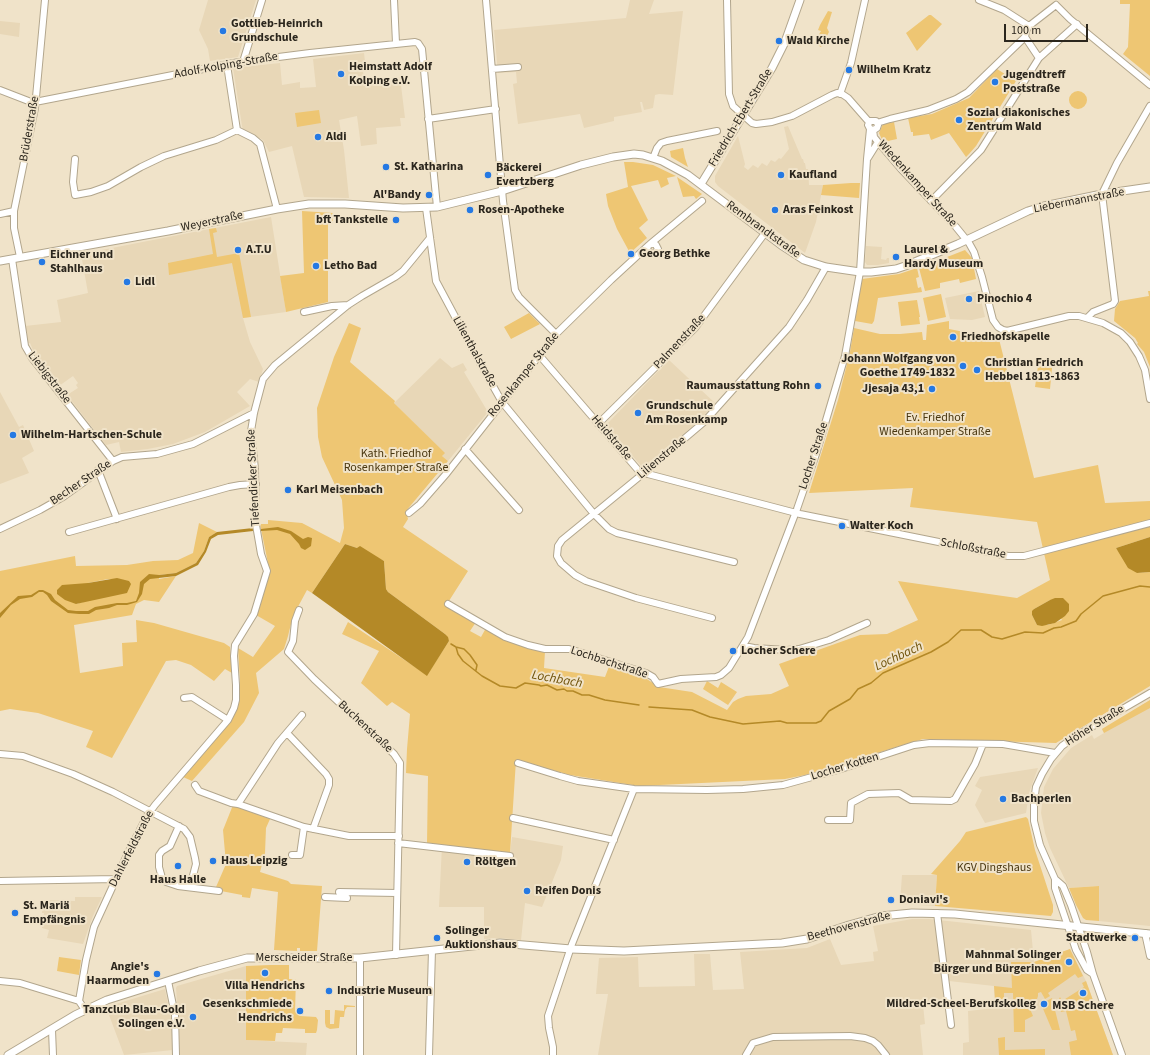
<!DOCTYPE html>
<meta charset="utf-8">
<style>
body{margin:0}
#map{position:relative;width:1150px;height:1055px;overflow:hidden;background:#f0e3c9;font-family:"Source Sans 3",sans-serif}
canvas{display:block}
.scale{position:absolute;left:1004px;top:24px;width:84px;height:18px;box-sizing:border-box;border:2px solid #2b261d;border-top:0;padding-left:5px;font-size:12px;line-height:14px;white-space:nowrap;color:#2b261d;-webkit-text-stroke:3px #f0e3c9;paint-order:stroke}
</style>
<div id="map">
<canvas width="1150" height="1055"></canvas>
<div class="scale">100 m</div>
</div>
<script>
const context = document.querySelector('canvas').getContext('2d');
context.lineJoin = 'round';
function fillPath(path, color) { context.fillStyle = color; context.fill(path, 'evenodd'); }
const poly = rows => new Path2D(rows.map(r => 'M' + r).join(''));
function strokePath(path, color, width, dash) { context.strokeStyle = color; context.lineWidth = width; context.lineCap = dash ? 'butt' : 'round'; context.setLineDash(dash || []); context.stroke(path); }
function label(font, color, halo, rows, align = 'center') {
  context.font = font + ' "Source Sans 3",sans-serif'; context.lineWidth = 4; context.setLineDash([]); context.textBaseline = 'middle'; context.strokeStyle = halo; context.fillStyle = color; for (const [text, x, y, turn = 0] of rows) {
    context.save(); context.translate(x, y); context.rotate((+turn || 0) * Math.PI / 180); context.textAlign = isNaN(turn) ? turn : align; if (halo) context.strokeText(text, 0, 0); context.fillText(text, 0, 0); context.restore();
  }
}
const built = poly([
 [208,0,256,0,238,57,210,61,208,49,199,30],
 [630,0,654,0,649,14,683,11,673,95,659,94,655,95,653,108,644,110,642,102,640,102,642,112,614,117,614,121,584,128,580,114,518,124,513,84,517,83,516,72,498,73,494,30,626,18],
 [0,21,20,23,19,37,0,34],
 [364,53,366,70,363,71,364,78,368,80,400,77,405,118,400,118,401,126,376,128,377,144,361,146,357,116,339,120,344,150,349,198,304,197,292,146,269,152,263,140,243,129,242,126,233,68,280,63,282,85,300,82,300,88,316,87,313,59],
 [788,126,802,159,803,159,804,163,805,163,806,169,808,169,809,185,823,185,816,222,805,253,718,186,715,182,715,176,738,136,745,164,744,167,748,170,753,165,758,168,762,163,767,166,771,160,775,162,779,158,781,159,789,149,784,127],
 [271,217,286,312,243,318,250,342,263,369,259,382,250,379,237,392,250,406,205,432,173,444,148,449,121,452,119,442,106,445,67,395,78,388,76,385,78,383,73,376,59,386,35,355,30,343,28,343,25,326,61,322,57,300,88,293,81,254],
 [866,246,882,247,881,259,886,260,887,258,889,258,889,263,878,265,867,265,865,262],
 [979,291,985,317,972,320,950,319,945,298],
 [440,358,452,368,463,363,467,370,464,372,488,412,448,461,442,456,444,453,394,403],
 [669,360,715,403,700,420,643,468,607,427,607,424],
 [0,392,19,427,23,425,34,451,22,458,29,473,0,484],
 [1150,700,1150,926,1099,921,1098,886,1069,888,1050,848,1045,833,1041,813,1044,787,1053,769,1071,748,1092,735,1094,739,1104,733,1102,729],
 [1038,768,1029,793,1026,813,985,823,975,805,982,790,975,786,980,777],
 [512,837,563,846,561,860,542,907,525,903,521,940,501,938,484,939,484,907,439,907,442,846,510,853],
 [902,875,937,875,935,906,900,904],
 [75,897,102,897,93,916,83,944,47,938,49,930,42,928,44,913,42,913,43,900,75,901],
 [912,919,929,919,1031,930,1034,962,1070,949,1086,981,1113,1055,963,1055,963,1043,969,1042,968,1011,995,1008,994,986,949,981,951,1002,923,1005,925,1024,920,1025,923,1055,598,1055,608,994,596,994,599,958,638,957,639,987,695,986,694,954,710,954,713,990,744,989,740,952,807,948,830,939,841,965,874,961,873,952,878,951,873,926],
 [246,966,246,1040,307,1043,306,1055,179,1055,179,1033,176,988,177,986],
 [165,989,172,1023,173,1050,124,1055,106,1007]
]);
const green = poly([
 [1120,0,1150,0,1150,76,1123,54,1128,47,1130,4,1120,4],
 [828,11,832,12,827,28,829,32,821,47,814,43,821,31,818,30,820,25],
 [929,15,931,15,942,24,917,51,906,33],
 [997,69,1016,81,976,146,969,154,966,157,949,133,931,140,929,134,913,136,913,132,911,132,908,118,932,114,969,98],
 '1069 100a9 9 0 1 1 18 0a9 9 0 1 1-18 0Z',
 [319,110,321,123,297,127,295,113],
 [894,122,897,139,883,142,879,133,883,124],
 [683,148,685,158,688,167,671,157,670,151],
 [624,162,633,162,653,165,676,176,667,178,669,184,661,188,658,180,631,186,648,220,639,228,647,238,630,253,617,229,608,206,606,194,628,187],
 [677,177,702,194,696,199,694,196,683,197],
 [851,183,860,183,859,198,821,195,823,185],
 [302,211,333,213,333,221,329,221,329,223,328,223,328,302,286,312,280,276,304,273],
 [216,228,217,232,213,233,217,257,239,253,251,317,243,318,232,263,169,275,168,263,213,254,209,229],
 [965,250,972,258,976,279,960,283,959,279,940,283,940,288,925,291,919,268],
 [917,268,919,277,916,278,918,288,921,287,922,292,878,298,874,321,872,324,855,321,862,279,899,274],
 [1148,291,1150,291,1150,367,1144,352,1137,344,1138,343,1135,338,1114,321,1115,309,1120,301,1149,296],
 [941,294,946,317,928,321,923,298],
 [917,300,920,317,919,317,920,324,901,326,898,302],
 [529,313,540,324,511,339,504,327],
 [949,321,949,329,980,335,990,333,993,341,999,339,1034,478,1098,465,1105,503,1150,501,1150,537,1116,548,1137,573,1150,572,1150,686,1056,743,923,739,805,775,785,779,639,786,570,775,516,760,510,853,427,844,428,776,406,773,407,749,410,714,392,702,387,706,361,683,379,651,342,634,348,622,427,675,449,641,445,634,388,592,386,589,384,561,357,548,345,544,312,593,307,590,293,616,288,636,284,649,256,673,259,693,244,722,192,781,183,777,232,720,239,699,240,681,238,648,253,657,275,626,256,615,270,573,260,524,268,524,268,520,302,523,340,543,344,528,342,500,322,457,318,437,317,408,334,357,349,323,361,328,350,362,395,401,394,403,445,453,442,456,448,461,406,511,408,519,403,527,468,571,447,604,476,622,470,631,481,637,486,628,505,639,526,648,545,651,544,668,605,677,610,664,636,672,659,687,692,692,727,710,733,702,738,699,746,696,771,694,789,686,779,664,860,635,887,634,918,620,898,581,1017,598,1050,580,1037,522,910,507,913,488,809,493,838,400,850,352,854,328,880,334,900,334,922,332,923,340,926,340,927,325],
 [1050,600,1062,620,1048,625,1037,625,1032,615,1034,609],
 [1038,366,1052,368,1050,389,1035,387],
 [199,523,217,532,209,537,204,551,196,563,176,573,159,575,159,579,176,576,159,602,144,600,136,604,132,615,74,625,80,673,123,666,122,643,137,642,136,620,154,623,224,643,230,647,232,673,225,669,214,681,191,665,176,660,166,661,112,758,86,747,93,731,38,713,10,709,0,711,0,571,75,556,76,566,127,565,153,561,178,560,193,553],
 [108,579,122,579,86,601,76,604,88,583],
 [707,681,718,688,721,682,737,692,728,705,703,689],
 [1150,700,1150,708,1104,733,1102,729],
 [233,805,270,819,266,828,265,853,260,872,288,881,291,884,322,886,317,951,300,951,300,948,297,948,297,951,274,950,278,892,252,888,250,898,242,897,242,895,221,891,222,888,216,887,226,864,223,830],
 [1026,817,1028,819,1035,850,1053,905,1053,912,1051,916,935,906,937,875,931,874,960,841,966,832],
 [1099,886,1099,921,1086,920,1083,918,1076,905,1069,888],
 [1070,949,1083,976,1078,978,1075,974,1048,993,1050,996,1045,999,1041,992,1038,993,1038,996,1037,999,1032,999,1035,1006,1030,1009,1033,1016,1025,1020,1025,1032,1014,1032,1013,993,1004,993,1004,999,995,999,994,986,1012,988,1011,962,1034,962],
 [59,957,81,960,79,975,57,971],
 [270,965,289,965,289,979,296,979,295,1011,300,1016,316,1017,318,1020,317,1030,316,1033,305,1033,305,1029,283,1028,282,1033,276,1033,275,1041,246,1040,246,966],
 [1086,981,1113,1055,1071,1055,1069,1042,1077,1040,1075,1030,1071,1031,1066,1011,1061,1012,1058,1001,1060,997,1062,1001,1084,987,1082,983],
 [1052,998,1060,1030,1052,1030,1041,1004],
 [344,1005,355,1006,355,1007,347,1007,345,1010,344,1017,340,1017,339,1028,330,1029,326,1027,325,1023,325,1010,330,1010,330,1024,334,1024,335,1010,344,1011],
 [1005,1037,1005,1050,1045,1049,1045,1055,999,1055,998,1038]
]);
const water = poly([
 [278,527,291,531,303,539,308,537,312,538,311,546,305,550,301,548,299,544,290,534,277,530,261,531,261,529],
 [253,528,253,531,218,535,211,539,206,552,198,565,176,576,150,579,144,584,142,594,137,602,127,605,117,605,109,608,96,610,89,614,79,614,68,613,51,601,47,595,43,592,39,592,32,597,20,599,11,605,0,618,0,613,18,596,31,595,39,590,43,590,51,594,55,600,68,610,76,611,88,611,95,607,117,603,127,603,136,601,139,593,140,582,149,574,159,575,176,573,196,563,204,551,209,537,217,532],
 [1150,537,1150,572,1137,573,1128,568,1116,548],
 [345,544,357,548,360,546,384,561,386,589,388,592,445,634,448,637,449,641,427,676,312,593],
 [117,578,129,581,131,584,127,593,76,604,65,600,57,594,57,590,62,585,88,583],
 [1055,598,1063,598,1069,604,1069,611,1065,616,1055,623,1042,626,1037,625,1032,615,1032,611,1034,609,1050,600]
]);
const stream = poly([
 [451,644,456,647,464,649,470,655,477,665,476,670],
 [456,647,458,654,463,661,482,676,500,686,516,688,525,683,539,685,541,686,547,685,557,690,564,689,567,691,573,691,582,695,589,695,605,700,639,705],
 [649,707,692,710,710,717,743,724,780,721,787,723,816,723,821,721,829,711,850,699,858,689,871,683,883,673,931,652,948,642,961,630,981,630,992,637,1002,639,1025,632,1043,633,1054,628,1061,627,1076,621,1081,614,1103,596,1140,586,1150,587]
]);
const minor = poly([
 [394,0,396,43],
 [486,0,503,201,515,290,519,297,556,334],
 [727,0,729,94,733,106,743,115,752,123,756,124,772,122,792,116,832,95,837,93,842,94,848,98,869,122],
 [979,0,1004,10,1029,26],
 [1056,5,1070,19,1150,85],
 [1025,37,1039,58],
 [243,62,262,0],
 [227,65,237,130,253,138,260,144,277,209],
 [492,69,518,67],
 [0,90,31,102,35,102,239,62,310,53,415,42,418,43,422,49,437,207],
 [840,94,851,63,865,0],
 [428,119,496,109],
 [877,123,890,119,928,110,956,99,968,92,1025,37,1026,31,1029,26,1056,5],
 [873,130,874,137,878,142,901,169,956,227,969,243,974,252,982,277,993,320,998,327,1003,330,1007,331,1069,316,1079,316,1103,323,1121,333,1130,342,1139,356,1145,370,1150,399],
 [653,158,657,148,661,143,667,141,717,131],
 [868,158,878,142],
 [75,159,73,182,75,195,91,192,108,186,141,167,164,156,216,140,237,130],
 [931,201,981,150,1039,58,1077,24],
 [426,208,436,281,475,354,502,402,594,514,609,529,617,533,734,562],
 [0,214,14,211],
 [650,244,702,201],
 [20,257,14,228,14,211,35,108,45,0],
 [12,259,25,346,32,358,113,461],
 [304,312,332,306,348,305],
 [1087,318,1093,312,1113,304,1115,301,1102,194,1117,163,1150,106],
 [540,356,638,470,644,473,800,514,1008,556,1024,556,1150,523],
 [598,424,695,328,765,233],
 [465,449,519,510],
 [98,470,117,519],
 [409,513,420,504,447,473,556,334,611,280,649,245,653,243,656,245,658,249,656,252,653,254,650,253,647,249,648,246],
 [0,529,40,510,63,497,113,461,122,457,157,454,193,444,254,413],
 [69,532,229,487,240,485,256,484],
 [448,604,505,637,528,645,545,649,569,649,579,652,646,673,653,677,658,684,681,679,716,677,721,675,729,668,748,637,797,509,816,454,845,356,860,272,867,159,870,129,868,125,870,121,876,121,878,125,877,128,874,130,870,129],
 [299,610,295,621,293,641,288,652,314,679,394,754,400,763,396,955],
 [712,618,636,598,586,581,575,575,561,563,557,556,558,546,562,540,639,477,704,422,789,327,807,300,826,267],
 [744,646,754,648,787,650,799,649,829,640,867,623],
 [184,698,192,697,228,720],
 [287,733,326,774,329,779,329,785,313,829],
 [0,754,23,756,73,774,113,792,184,829,190,837,195,858,196,864,190,887],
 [518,763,560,776,578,781,634,789,707,790,743,789,783,785,841,769,914,745,930,743,1003,744,1055,753],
 [195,785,199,791,231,803,238,804,304,827,349,836,399,836],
 [238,804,278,743,302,715],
 [513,818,614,840],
 [828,820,850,820,851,803,868,794,899,793,911,800,951,801,955,799,975,764,983,744],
 [179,826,170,846,162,851,159,855,159,867,162,878,166,882,178,886,219,891],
 [398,843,510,856],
 [292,855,300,855,304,827],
 [1055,879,1055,888,1076,950,1087,970,1093,974],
 [0,881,116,879],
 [339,892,397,893],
 [325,897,347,898],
 [937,913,951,1025],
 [1145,933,1150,956],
 [0,981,20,983,79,1001,85,1010],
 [168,981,175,1015,176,1055],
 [79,1001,86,960,94,927,128,853,147,816,155,805,228,720,234,708,236,700,236,685,234,656,235,645,254,614,267,571,261,554,256,525,255,469,251,431,254,413,263,379,275,365,348,305,362,296,395,277,403,271,430,238],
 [52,1030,53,1055],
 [360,1055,360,958],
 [429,1055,432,950],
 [553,1055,553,1047,549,1028,548,1016,572,944,634,789],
 [746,1055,753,1043,773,1037,850,1036,865,1038,873,1041,878,1045,886,1055],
 [1122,1055,1093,974,1087,952,1071,905,1063,886,1055,879,1040,845,1034,821,1034,802,1036,787,1042,774,1051,759,1062,746,1076,736,1150,693]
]);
const major = poly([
 [701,184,772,68,785,42,800,0],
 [0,261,168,231,277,209,309,204,345,204,403,208,437,207,502,191,581,165,613,157,634,154,643,155,662,161,688,175,781,245,804,260,826,267,860,272,871,272,896,269,905,266,958,244,1028,211,1044,206,1102,194,1150,187],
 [8,1055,75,1015,107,1000,199,971,247,958,360,958,500,943,571,949,624,951,782,943,807,939,849,925,881,916,912,913,955,914,1150,934]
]);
const markers = [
 [223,31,4,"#2579e3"],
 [779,41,4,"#2579e3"],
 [849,70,4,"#2579e3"],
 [341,74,4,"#2579e3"],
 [995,82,4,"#2579e3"],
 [959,120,4,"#2579e3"],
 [318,137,4,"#2579e3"],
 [386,167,4,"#2579e3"],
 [488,175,4,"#2579e3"],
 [781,175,4,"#2579e3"],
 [429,195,4,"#2579e3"],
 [470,210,4,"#2579e3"],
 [775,210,4,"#2579e3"],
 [396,220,4,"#2579e3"],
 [238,250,4,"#2579e3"],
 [631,254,4,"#2579e3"],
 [896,257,4,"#2579e3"],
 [42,262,4,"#2579e3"],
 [316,266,4,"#2579e3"],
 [127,282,4,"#2579e3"],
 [969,299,4,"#2579e3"],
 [953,337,4,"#2579e3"],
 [963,366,4,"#2579e3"],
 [977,370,4,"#2579e3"],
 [818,386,4,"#2579e3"],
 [932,389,4,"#2579e3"],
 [638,413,4,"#2579e3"],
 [13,435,4,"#2579e3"],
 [288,490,4,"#2579e3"],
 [842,526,4,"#2579e3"],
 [733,651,4,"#2579e3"],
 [1003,799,4,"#2579e3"],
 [213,861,4,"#2579e3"],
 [467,862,4,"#2579e3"],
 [178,866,4,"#2579e3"],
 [527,891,4,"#2579e3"],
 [891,900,4,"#2579e3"],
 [15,913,4,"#2579e3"],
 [437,938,4,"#2579e3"],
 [1135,938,4,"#2579e3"],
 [1069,962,4,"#2579e3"],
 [265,973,4,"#2579e3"],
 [157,974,4,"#2579e3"],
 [329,991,4,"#2579e3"],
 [1083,993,4,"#2579e3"],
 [1044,1004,4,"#2579e3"],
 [300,1011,4,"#2579e3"],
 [193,1017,4,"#2579e3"]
];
const poiNames = [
 ["Gottlieb-Heinrich",231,24],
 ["Grundschule",231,38],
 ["Wald Kirche",787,41],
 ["Heimstatt Adolf",349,67],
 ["Kolping e.V.",349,81],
 ["Wilhelm Kratz",857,70],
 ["Jugendtreff",1003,75],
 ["Poststraße",1003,89],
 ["Sozial diakonisches",967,113],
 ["Zentrum Wald",967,127],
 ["Aldi",326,137],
 ["St. Katharina",394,167],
 ["Bäckerei",496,168],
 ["Evertzberg",496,182],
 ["Kaufland",789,175],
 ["Al'Bandy",421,195,"right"],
 ["Rosen-Apotheke",478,210],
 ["Aras Feinkost",783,210],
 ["bft Tankstelle",388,220,"right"],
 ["A.T.U",246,250],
 ["Laurel &",904,250],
 ["Hardy Museum",904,264],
 ["Georg Bethke",639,254],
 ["Eichner und",50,255],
 ["Stahlhaus",50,269],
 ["Letho Bad",324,266],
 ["Lidl",135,282],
 ["Pinochio 4",977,299],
 ["Friedhofskapelle",961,337],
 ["Johann Wolfgang von",955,359,"right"],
 ["Goethe 1749-1832",955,373,"right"],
 ["Christian Friedrich",985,363],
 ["Hebbel 1813-1863",985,377],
 ["Raumausstattung Rohn",810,386,"right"],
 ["Jjesaja 43,1",924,389,"right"],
 ["Grundschule",646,406],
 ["Am Rosenkamp",646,420],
 ["Wilhelm-Hartschen-Schule",21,435],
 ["Karl Meisenbach",296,490],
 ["Walter Koch",850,526],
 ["Locher Schere",741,651],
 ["Bachperlen",1011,799],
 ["Haus Leipzig",221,861],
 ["Röltgen",475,862],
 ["Haus Halle",178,880,"center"],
 ["Reifen Donis",535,891],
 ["Doniavi's",899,900],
 ["St. Mariä",23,906],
 ["Empfängnis",23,920],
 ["Solinger",445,931],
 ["Auktionshaus",445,945],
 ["Stadtwerke",1127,938,"right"],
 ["Mahnmal Solinger",1061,955,"right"],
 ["Bürger und Bürgerinnen",1061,969,"right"],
 ["Angie's",149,967,"right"],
 ["Haarmoden",149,981,"right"],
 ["Villa Hendrichs",265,986,"center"],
 ["Industrie Museum",337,991],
 ["Gesenkschmiede",292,1004,"right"],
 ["Hendrichs",292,1018,"right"],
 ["Mildred-Scheel-Berufskolleg",1036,1004,"right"],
 ["MSB Schere",1083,1006,"center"],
 ["Tanzclub Blau-Gold",185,1010,"right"],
 ["Solingen e.V.",185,1024,"right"]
];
const streetNames = [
 ["Adolf-Kolping-Straße",226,66,-10],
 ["Friedrich-Ebert-Straße",741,118,-59],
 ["Brüderstraße",30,129,-80],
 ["Wiedenkamper Straße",917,184,48],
 ["Liebermannstraße",1079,201,-11],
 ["Weyerstraße",212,222,-12],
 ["Rembrandtstraße",763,230,36],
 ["Palmenstraße",680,342,-47],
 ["Lilienthalstraße",474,352,61],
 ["Rosenkamper Straße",524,375,-51],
 ["Liebigstraße",49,378,52],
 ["Heidstraße",611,438,49],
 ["Locher Straße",814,456,-72],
 ["Lilienstraße",662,458,-40],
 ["Tiefendicker Straße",254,478,-93],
 ["Becher Straße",81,483,-34],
 ["Schloßstraße",973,549,11],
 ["Lochbachstraße",609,663,18],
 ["Höher Straße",1095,726,-32],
 ["Buchenstraße",365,727,43],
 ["Locher Kotten",845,767,-17],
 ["Dahlerfeldstraße",132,849,-63],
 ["Beethovenstraße",849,927,-15],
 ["Merscheider Straße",304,958]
];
const parkNames = [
 ["Ev. Friedhof",935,418],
 ["Wiedenkamper Straße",935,432],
 ["Kath. Friedhof",396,454],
 ["Rosenkamper Straße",396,468],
 ["KGV Dingshaus",994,868]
];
const waterNames = [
 ["Lochbach",899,657,-25],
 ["Lochbach",557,680,10]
];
fillPath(built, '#e8d7b7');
fillPath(green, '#eec673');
fillPath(water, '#b48927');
strokePath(stream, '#b48927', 1.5);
strokePath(minor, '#b2a68d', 8);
strokePath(major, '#b2a68d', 9);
strokePath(minor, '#fff', 6);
strokePath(major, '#fff', 7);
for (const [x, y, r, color] of markers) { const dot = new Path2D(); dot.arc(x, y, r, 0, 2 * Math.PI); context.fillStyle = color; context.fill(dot); strokePath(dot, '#f0e3c9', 1.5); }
label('bold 12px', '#2b261d', '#f0e3c9', poiNames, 'left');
label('12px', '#2b261d', '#f0e3c9', streetNames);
label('12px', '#493710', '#f0e3c9', parkNames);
label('italic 13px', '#6f5208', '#f0e3c9', waterNames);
</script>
